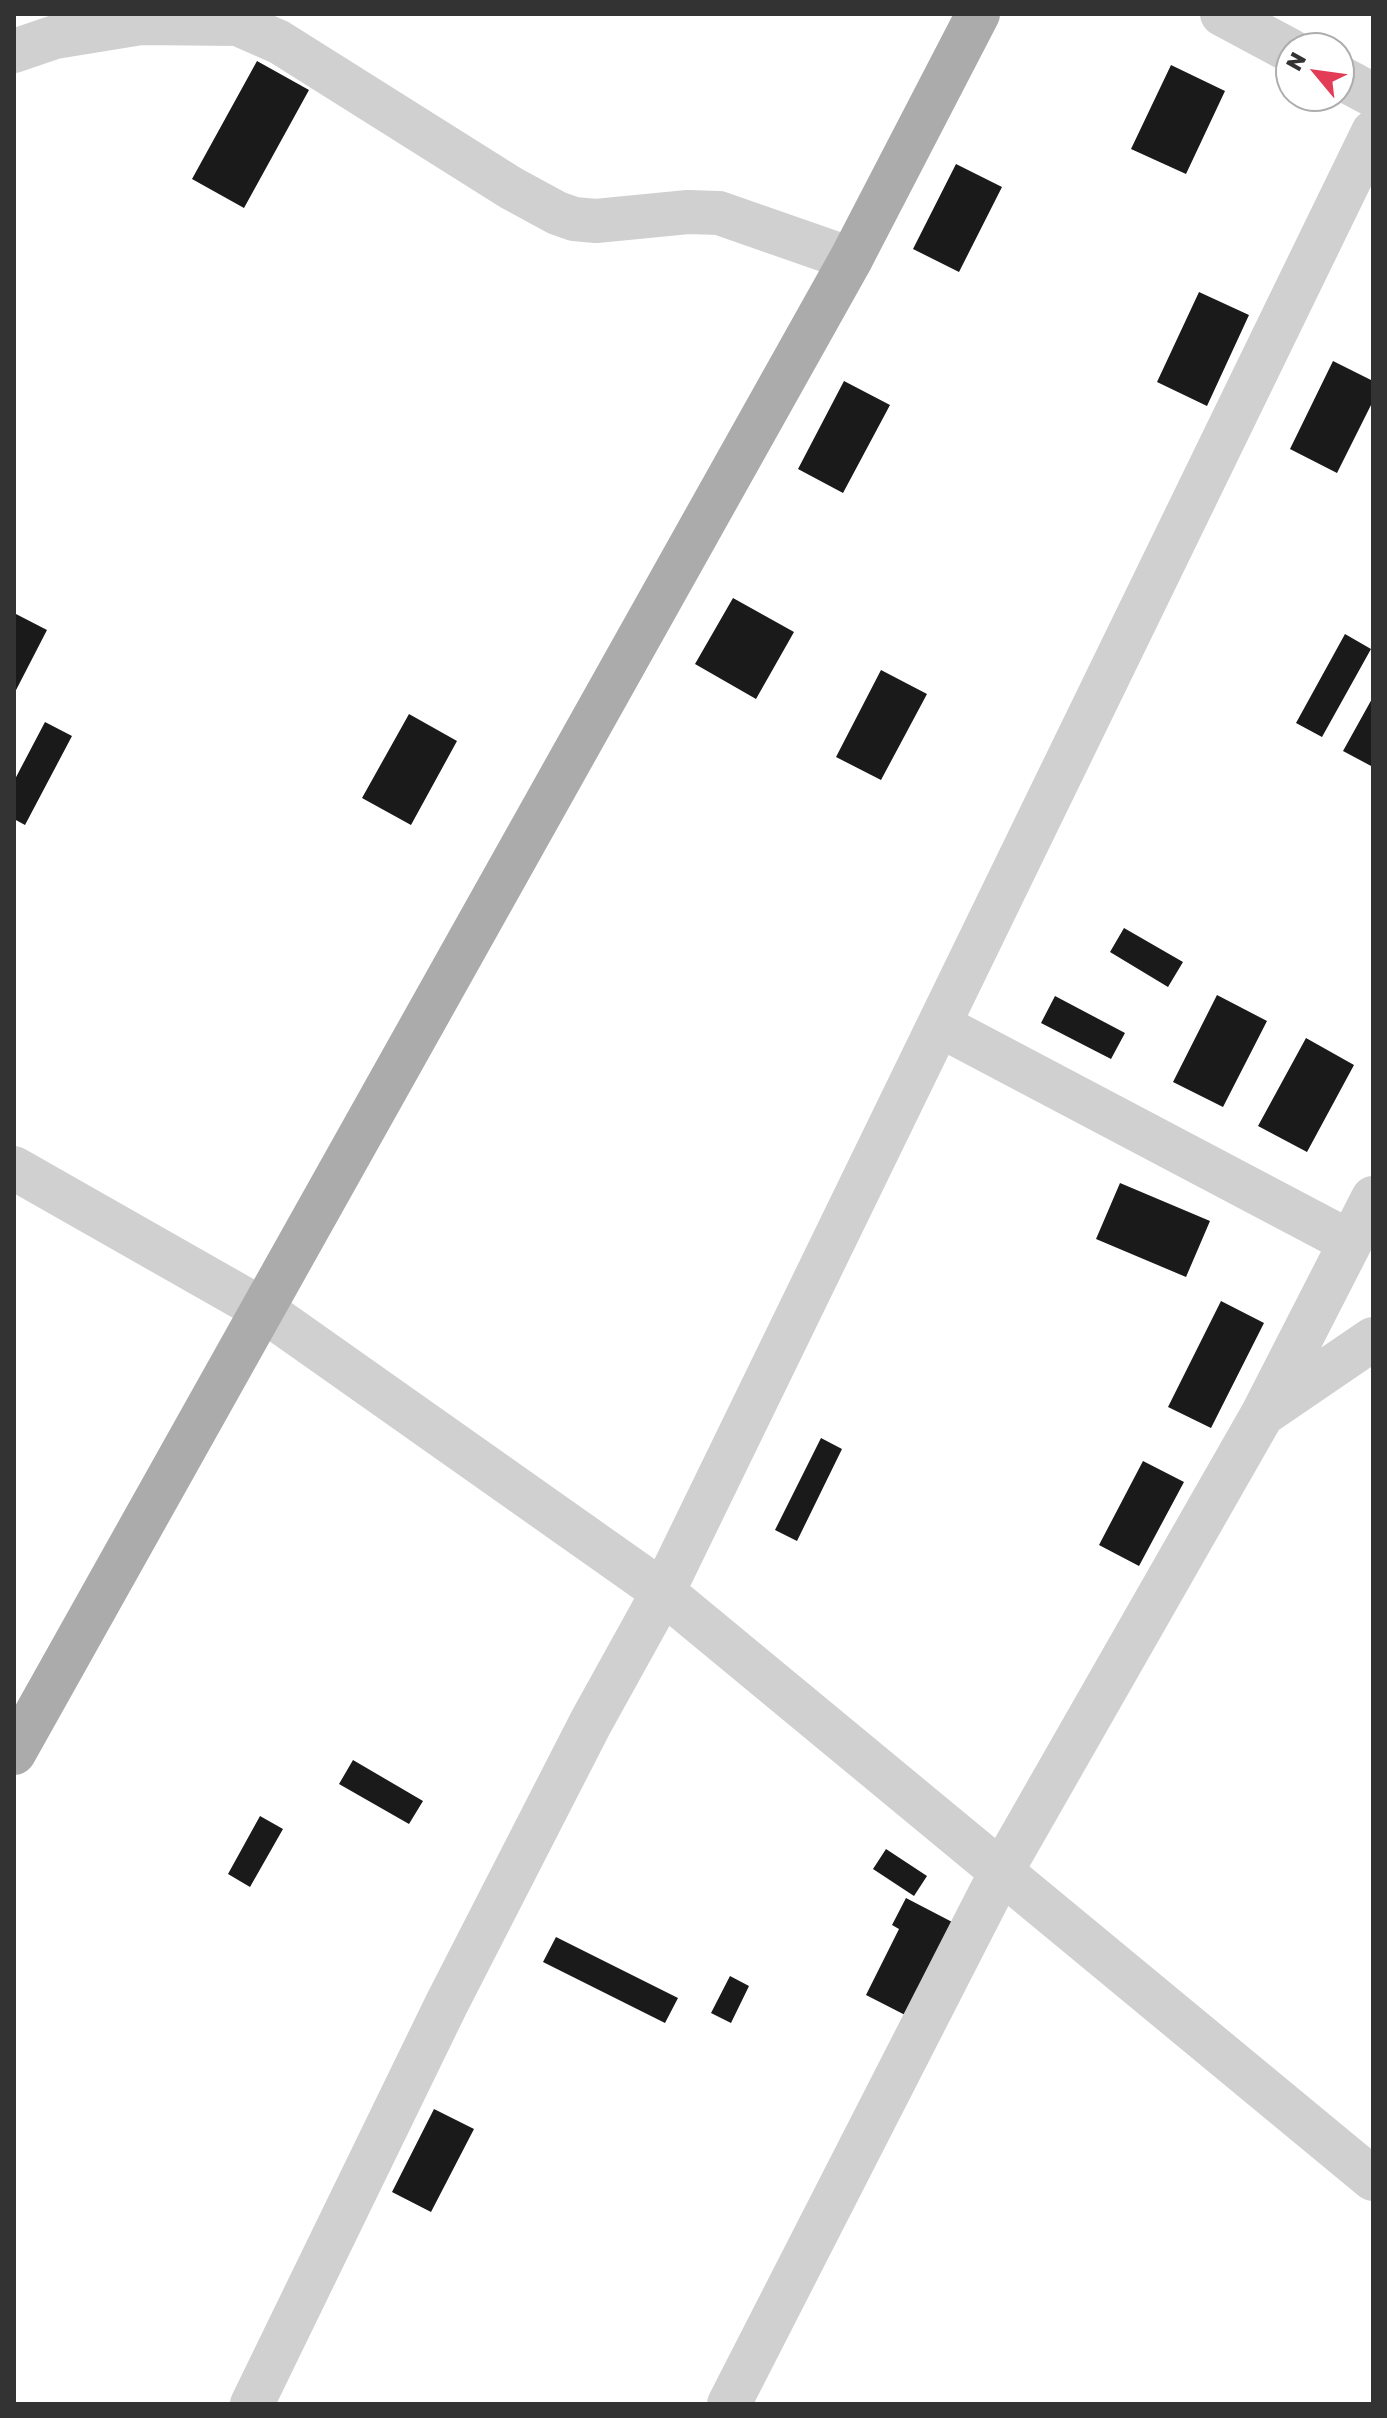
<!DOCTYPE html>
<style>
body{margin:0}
#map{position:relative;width:1387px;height:2418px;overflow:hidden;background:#fff;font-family:"Golos Text",sans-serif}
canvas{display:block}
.frame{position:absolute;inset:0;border:16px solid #333;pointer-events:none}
.north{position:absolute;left:1275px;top:32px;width:80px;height:80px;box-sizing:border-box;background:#fff;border:2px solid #adadad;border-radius:50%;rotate:299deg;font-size:22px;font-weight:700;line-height:32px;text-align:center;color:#333}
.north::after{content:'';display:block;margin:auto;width:28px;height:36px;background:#e23c56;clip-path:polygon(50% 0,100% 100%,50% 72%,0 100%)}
</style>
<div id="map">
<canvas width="1387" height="2418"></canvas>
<div class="frame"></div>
<div class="north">N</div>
</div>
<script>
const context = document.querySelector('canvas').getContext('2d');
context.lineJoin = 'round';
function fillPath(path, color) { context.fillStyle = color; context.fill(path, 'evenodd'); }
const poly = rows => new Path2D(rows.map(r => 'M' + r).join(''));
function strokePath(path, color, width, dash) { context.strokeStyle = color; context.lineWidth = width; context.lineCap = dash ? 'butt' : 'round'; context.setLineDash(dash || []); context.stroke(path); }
const building = poly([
 [257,61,309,90,244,208,192,179],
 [1171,65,1225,91,1186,174,1131,149],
 [956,164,1002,187,959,272,913,249],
 [1199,292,1249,315,1207,406,1157,382],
 [1333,361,1373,381,1373,401,1337,473,1290,449],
 [844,381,890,405,843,493,798,469],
 [733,598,794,632,756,699,695,664],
 [14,613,47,630,14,694],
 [1345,634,1371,649,1322,737,1296,723],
 [881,670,927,694,881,780,836,757],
 [1373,697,1373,767,1343,751],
 [409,714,457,741,411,825,362,798],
 [45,722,72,736,25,825,14,819,14,781],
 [1124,928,1183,962,1168,987,1110,952],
 [1217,995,1267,1021,1223,1107,1173,1082],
 [1055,996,1125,1033,1111,1059,1041,1023],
 [1306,1038,1354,1065,1307,1152,1258,1126],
 [1120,1183,1210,1221,1186,1277,1096,1239],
 [1221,1301,1264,1323,1211,1428,1168,1407],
 [821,1438,842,1449,797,1541,775,1530],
 [1143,1461,1184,1482,1139,1566,1099,1545],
 [353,1760,423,1801,409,1824,339,1784],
 [260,1816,283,1829,250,1887,228,1874],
 [886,1849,927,1876,914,1896,873,1869],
 [906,1898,956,1924,909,2017,866,1995,899,1929,892,1925],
 [556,1937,678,1998,665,2023,543,1962],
 [730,1976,749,1986,731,2023,711,2013],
 [434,2109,474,2129,431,2212,392,2192]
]);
const minor = poly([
 [1222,14,1291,51],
 [14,51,55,37,141,23,238,24,279,42,511,188,557,213,574,219,596,221,688,212,719,213,851,259],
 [1339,77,1373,95],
 [939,1025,1350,1242],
 [14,1168,262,1309,663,1592,1373,2179],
 [1266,1412,1373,1339],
 [252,2404,446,2005,591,1722,663,1592,1373,132],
 [729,2404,1001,1872,1262,1415,1373,1198]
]);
const major = poly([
 [14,1753,851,259,978,14]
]);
fillPath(building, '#1a1a1a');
strokePath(minor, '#d0d0d0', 44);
strokePath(major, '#ababab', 44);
</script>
